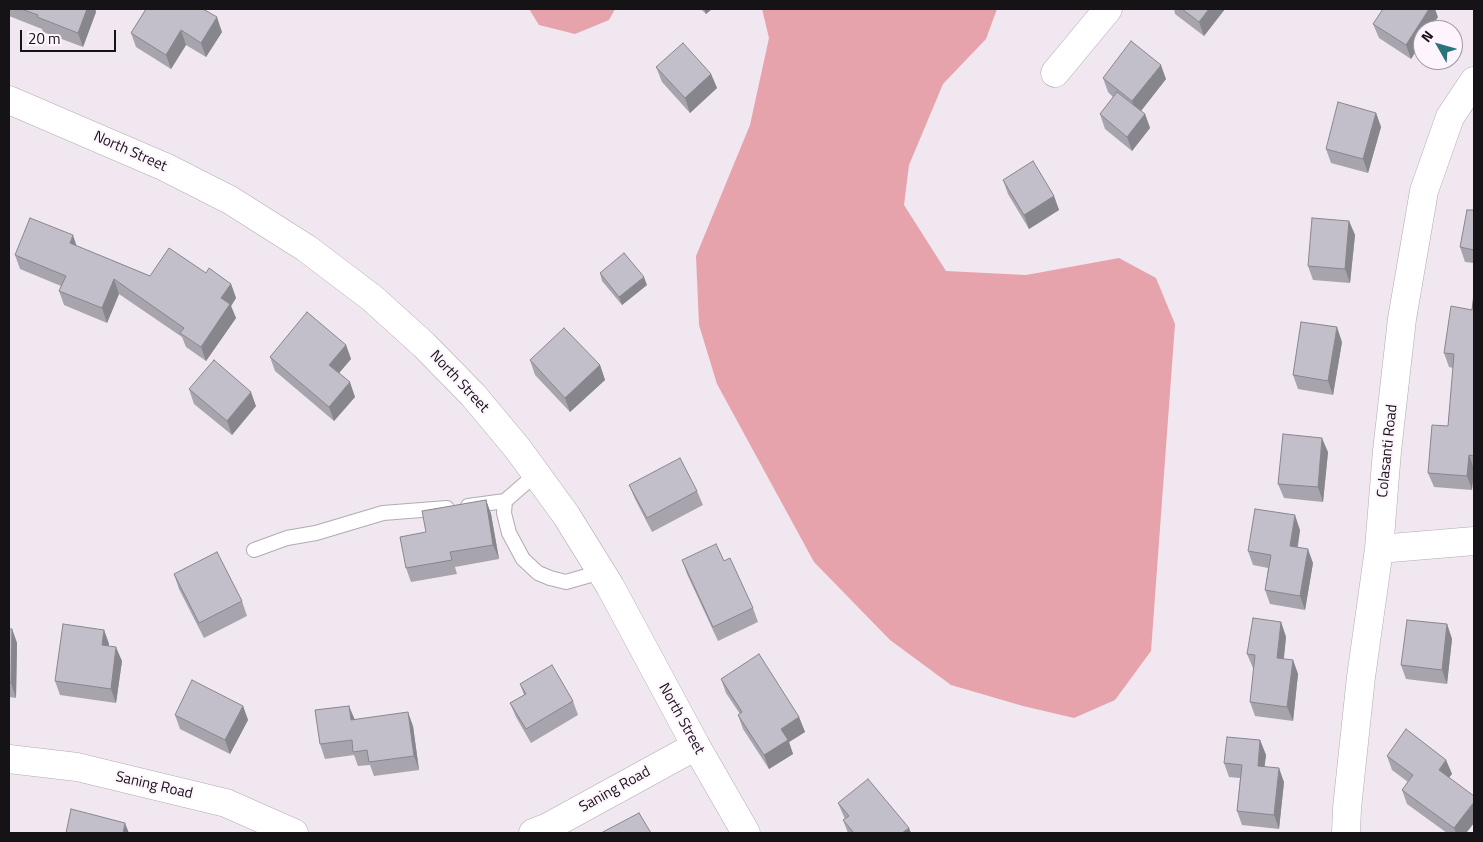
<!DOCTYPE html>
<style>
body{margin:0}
#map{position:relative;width:1483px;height:842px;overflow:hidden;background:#f0e7f0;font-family:"Titillium Web",sans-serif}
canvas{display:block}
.frame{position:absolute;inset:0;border:10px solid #161316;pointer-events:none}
.north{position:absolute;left:1413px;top:20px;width:50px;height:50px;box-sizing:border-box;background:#fdf4fe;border:1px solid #a19aa1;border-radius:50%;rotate:308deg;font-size:14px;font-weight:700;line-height:20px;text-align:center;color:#161316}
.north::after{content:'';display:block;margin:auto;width:18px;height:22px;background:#29737a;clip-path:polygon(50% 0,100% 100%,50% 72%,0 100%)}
.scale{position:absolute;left:20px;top:30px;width:96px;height:22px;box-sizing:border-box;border:2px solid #161316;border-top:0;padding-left:6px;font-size:15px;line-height:18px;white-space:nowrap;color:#161316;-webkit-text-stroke:4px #fdf4fe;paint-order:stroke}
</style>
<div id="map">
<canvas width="1483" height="842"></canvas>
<div class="frame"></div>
<div class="north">N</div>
<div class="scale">20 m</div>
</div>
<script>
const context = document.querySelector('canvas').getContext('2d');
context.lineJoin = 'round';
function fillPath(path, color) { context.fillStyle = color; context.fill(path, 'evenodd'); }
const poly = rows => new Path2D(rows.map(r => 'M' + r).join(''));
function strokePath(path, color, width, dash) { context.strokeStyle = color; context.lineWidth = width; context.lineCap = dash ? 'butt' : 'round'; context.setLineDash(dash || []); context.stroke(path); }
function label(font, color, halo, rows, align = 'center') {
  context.font = font + ' "Titillium Web",sans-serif'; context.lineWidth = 4; context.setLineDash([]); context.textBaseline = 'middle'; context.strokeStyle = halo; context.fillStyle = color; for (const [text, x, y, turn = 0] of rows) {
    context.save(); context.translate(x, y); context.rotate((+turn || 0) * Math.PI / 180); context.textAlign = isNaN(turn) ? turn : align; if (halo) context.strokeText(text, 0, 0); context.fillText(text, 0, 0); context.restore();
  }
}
const green = poly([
 [529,9,615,9,609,20,575,34,539,25],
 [762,9,997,9,986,39,943,84,909,165,904,205,946,271,1026,275,1119,258,1156,278,1175,324,1151,651,1115,700,1074,718,1023,706,951,685,890,640,814,562,717,384,699,325,696,256,750,125,769,38]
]);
const lane = poly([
 [536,474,505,501,504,513,509,533,523,559,538,573,550,578,566,582,601,572],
 [468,506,505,501],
 [254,550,287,538,316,533,383,513,447,508]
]);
const street = poly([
 [1055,73,1108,9],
 [1379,549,1474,541],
 [9,759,77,767,226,803,294,833],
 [533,833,548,827,696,746],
 [1346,833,1347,808,1361,677,1379,549,1387,451,1402,319,1424,191,1450,117,1474,81]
]);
const secondary = poly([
 [9,100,165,167,230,200,306,248,372,298,424,345,473,395,518,449,566,515,610,586,696,746,746,833]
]);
const wall = poly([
 [9,9,95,9,96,12,83,47,43,32,42,29,9,16],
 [146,9,222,32,206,57,186,45,171,69,136,47,131,33],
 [701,9,712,9,706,14],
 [1174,9,1225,9,1204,36,1175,14],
 [1438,17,1423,30,1423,40,1411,59,1379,38,1373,24],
 [656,67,711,74,717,88,690,113,662,82],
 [1103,78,1166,79,1141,111,1145,114,1150,128,1132,151,1105,129,1100,114,1113,97,1108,92],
 [1376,113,1381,127,1368,173,1331,163,1326,149],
 [1003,180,1054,196,1059,210,1029,229,1008,194],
 [1474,210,1474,263,1465,262,1460,247],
 [1349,221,1355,235,1350,283,1313,280,1308,266],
 [77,246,150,276,206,273,231,284,236,298,231,306,236,318,206,361,186,347,182,337,119,294,107,323,64,305,59,291,61,286,20,269,15,255],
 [600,273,647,285,622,305,602,281],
 [1474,294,1474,469,1472,490,1434,487,1428,473,1448,426,1453,368,1449,367,1444,353,1472,310],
 [1342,342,1333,395,1298,389,1293,375],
 [346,345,351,359,339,373,355,397,334,421,275,371,270,357],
 [530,360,600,365,605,380,570,412,535,375],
 [189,389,256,406,232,435,194,404],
 [1328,452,1323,502,1284,498,1278,484],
 [629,485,697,491,703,505,652,532,635,499],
 [486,500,491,514,499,559,455,567,457,574,411,582,406,568,426,532],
 [1300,530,1298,547,1313,563,1305,610,1270,604,1265,590,1268,568,1253,565,1248,551],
 [682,560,724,561,753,608,758,622,718,641,687,574],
 [174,574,242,601,247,616,204,638,179,589],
 [1281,622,1286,637,1284,659,1293,660,1298,674,1293,721,1255,716,1250,702,1254,669,1253,668,1247,654],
 [1447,624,1452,639,1447,684,1406,679,1401,665],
 [9,629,12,629,17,643,16,698,9,697],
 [104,630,109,644,109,646,122,661,116,703,60,695,55,681],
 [721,679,799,717,805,732,789,742,793,754,769,769,743,729,738,715,740,714,726,693],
 [520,684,573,701,578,715,531,743,516,717,510,703,524,695],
 [243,706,248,720,230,754,180,729,175,715],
 [413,726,419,770,374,776,370,765,358,766,354,755,325,759,320,744],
 [1260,740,1266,755,1264,767,1284,782,1279,829,1242,825,1237,811,1240,778,1229,777,1224,763],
 [1387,756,1446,760,1452,774,1449,777,1474,823,1466,833,1447,833,1407,804,1402,790,1408,782,1392,770],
 [838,803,909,828,911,833,848,833,843,820,845,819]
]);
const shadedWall = poly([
 [87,9,95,9,96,12,83,47,78,33],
 [704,9,712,9,706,14],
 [1209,9,1225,9,1204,36,1199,22],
 [1429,9,1435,9,1438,17,1430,30,1423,30,1423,40,1411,59,1406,45],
 [217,17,222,32,206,57,201,43],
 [181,30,186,45,171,69,166,55],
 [1161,65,1166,79,1137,116,1132,101],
 [711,74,717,88,690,113,685,98],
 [1376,113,1381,127,1368,173,1363,159],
 [1145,114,1150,128,1132,151,1127,137],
 [1054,196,1059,210,1029,229,1024,215],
 [1349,221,1355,235,1350,283,1345,269],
 [73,235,78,250,70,243],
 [644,277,647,285,622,305,619,297],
 [114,279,119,294,107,323,102,308],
 [231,284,236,298,231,306,236,318,206,361,201,347,221,298],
 [1337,327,1342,342,1333,395,1328,381],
 [346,345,351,359,334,379,329,365],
 [600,365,605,380,570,412,565,398],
 [350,382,355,397,334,421,329,407],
 [251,392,256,406,232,435,227,421],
 [1322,438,1328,452,1323,502,1318,487],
 [1469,455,1474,469,1472,490,1467,476],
 [486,500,491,514,499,559,493,545],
 [1295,515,1300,530,1295,560,1290,546],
 [1308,549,1313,563,1305,610,1300,596],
 [1281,622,1286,637,1282,672,1277,658],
 [1447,624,1452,639,1447,684,1442,670],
 [12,629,17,643,16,698,11,683],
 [104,630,109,644,107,659,102,645],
 [116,647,122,661,116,703,111,689],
 [1293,660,1298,674,1293,721,1287,707],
 [243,706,248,720,230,754,225,740],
 [349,706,355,720,351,720],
 [408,712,413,726,419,770,414,756],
 [799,717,805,732,789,742,793,754,769,769,764,755,781,729],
 [1260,740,1266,755,1263,780,1258,766],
 [1446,760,1452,774,1444,784,1439,770],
 [1279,768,1284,782,1279,829,1274,815],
 [1474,802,1474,823,1466,833,1456,833,1454,828],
 [9,811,10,815,10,833,9,833],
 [125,823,129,833,123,833],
 [909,828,911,833,902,833]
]);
const building = poly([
 [21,9,87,9,78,33,37,17,38,15,21,9],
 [146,9,203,9,217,17,201,43,181,30,166,55,131,33,146,9],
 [1182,9,1209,9,1199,22,1182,9],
 [1383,9,1429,9,1406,45,1373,24,1383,9],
 [1131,41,1161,65,1132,101,1103,78,1131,41],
 [683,43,711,74,685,98,656,67,683,43],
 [1117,92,1145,114,1127,137,1100,114,1117,92],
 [1338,102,1376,113,1363,159,1326,149,1338,102],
 [1033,161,1054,196,1024,215,1003,180,1033,161],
 [1467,210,1474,210,1474,250,1460,247,1467,210],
 [30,218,73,235,70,243,150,276,169,248,206,273,209,268,231,284,221,298,230,304,201,347,180,333,184,328,114,279,102,308,59,291,66,276,15,255,30,218],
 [1312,218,1349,221,1345,269,1308,266,1312,218],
 [624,253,644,277,619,297,600,273,624,253],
 [1474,294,1474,456,1469,455,1467,476,1428,473,1432,425,1448,426,1454,354,1444,353,1451,306,1472,310,1474,294],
 [307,312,346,345,329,365,350,382,329,407,270,357,307,312],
 [1301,322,1337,327,1328,381,1293,375,1301,322],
 [564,328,600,365,565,398,530,360,564,328],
 [214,360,251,392,227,421,189,389,214,360],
 [1283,434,1322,438,1318,487,1278,484,1283,434],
 [680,458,697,491,647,518,629,485,680,458],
 [486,500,493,545,450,552,452,560,406,568,400,537,426,532,422,511,486,500],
 [1255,509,1295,515,1290,546,1308,549,1300,596,1265,590,1271,555,1248,551,1255,509],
 [716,544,724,561,730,558,753,608,713,627,682,560,716,544],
 [217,552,242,601,199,623,174,574,217,552],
 [1253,618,1281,622,1277,658,1293,660,1287,707,1250,702,1255,655,1247,654,1253,618],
 [1407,620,1447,624,1442,670,1401,665,1407,620],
 [63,624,104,630,102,645,116,647,111,689,55,681,63,624],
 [9,629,12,629,11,683,9,683,9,629],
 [759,654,799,717,781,729,788,740,764,755,738,715,742,712,721,679,759,654],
 [552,665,573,701,526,729,510,703,526,694,520,684,552,665],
 [192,680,243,706,225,740,175,715,192,680],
 [349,706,351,720,408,712,414,756,369,762,367,750,353,752,352,740,320,744,315,710,349,706],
 [1406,729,1446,760,1439,770,1474,796,1474,802,1454,828,1402,790,1413,775,1387,756,1406,729],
 [1227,737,1260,740,1258,766,1279,768,1274,815,1237,811,1242,765,1224,763,1227,737],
 [868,779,909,828,902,833,854,833,843,820,849,816,838,803,868,779],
 [71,809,125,823,123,833,66,833,71,809],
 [639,813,651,833,601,833,639,813]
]);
const streetNames = [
 ["North Street",130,152,24],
 ["North Street",459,382,47],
 ["Colasanti Road",1388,451,-84],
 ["North Street",681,719,61],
 ["Saning Road",154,786,13],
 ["Saning Road",615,790,-29]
];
fillPath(green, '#e7a3ab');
strokePath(lane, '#b2aab3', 16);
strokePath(street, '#b2aab3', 29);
strokePath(secondary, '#b2aab3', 29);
strokePath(lane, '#fff', 14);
strokePath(street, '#fff', 28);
strokePath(secondary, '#fff', 28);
fillPath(wall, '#a7a4ae');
fillPath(shadedWall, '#88868d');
fillPath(building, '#c2bfca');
strokePath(building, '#88868d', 1);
label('15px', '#161316', '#fdf4fe', streetNames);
</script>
